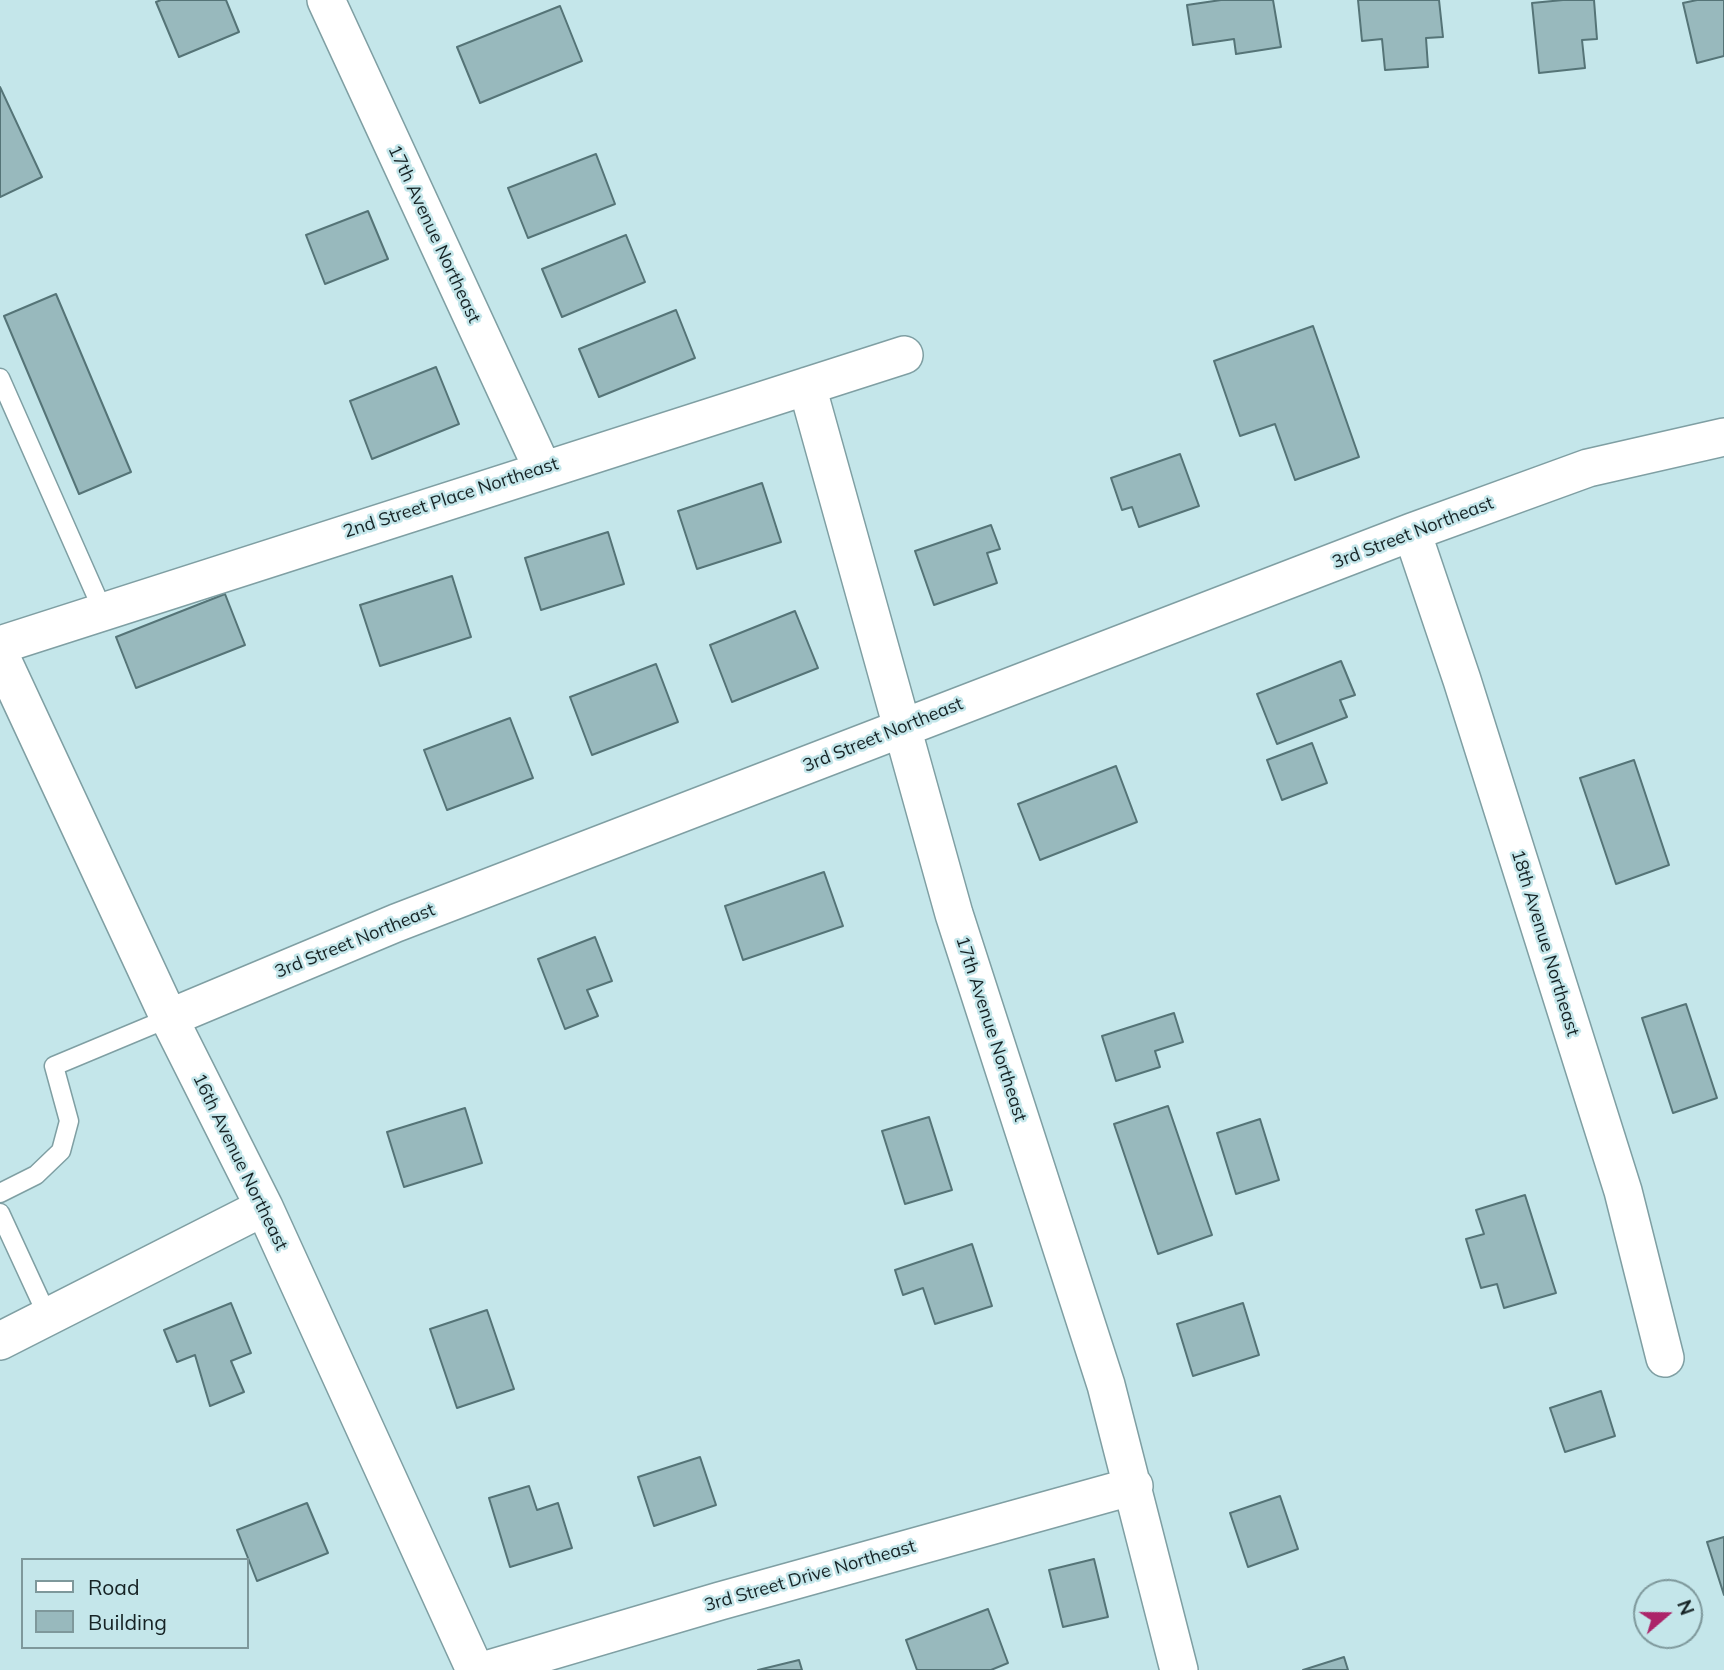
<!DOCTYPE html>
<style>
body{margin:0}
#map{position:relative;width:1724px;height:1670px;overflow:hidden;background:#c4e6ea;font-family:Mulish,sans-serif}
canvas{display:block}
.legend{position:absolute;left:21px;top:1558px;width:228px;height:91px;box-sizing:border-box;background:#c4e6ea;border:2px solid #7e989b;margin:0;padding:9px 12px;list-style:none;font-size:21px;color:#162325}
.legend li{display:flex;align-items:center;gap:14px;height:35px}
.legend b{width:35px;border:2px solid #7e989b}
.north{position:absolute;left:1633px;top:1579px;width:70px;height:70px;box-sizing:border-box;background:#c4e6ea;border:2px solid #7e989b;border-radius:50%;rotate:70deg;font-size:19px;font-weight:700;line-height:28px;text-align:center;color:#162325}
.north::after{content:'';display:block;margin:auto;width:24px;height:32px;background:#ac2469;clip-path:polygon(50% 0,100% 100%,50% 72%,0 100%)}
</style>
<div id="map">
<canvas width="1724" height="1670"></canvas>
<ul class="legend">
<li><b style="height:9px;background:#fff"></b>Road</li>
<li><b style="height:19px;background:#98b9bd"></b>Building</li>
</ul>
<div class="north">N</div>
</div>
<script>
const context = document.querySelector('canvas').getContext('2d');
context.lineJoin = 'round';
function fillPath(path, color) { context.fillStyle = color; context.fill(path, 'evenodd'); }
const poly = rows => new Path2D(rows.map(r => 'M' + r).join(''));
function strokePath(path, color, width, dash) { context.strokeStyle = color; context.lineWidth = width; context.lineCap = dash ? 'butt' : 'round'; context.setLineDash(dash || []); context.stroke(path); }
function label(font, color, halo, rows, align = 'center') {
  context.font = font + ' Mulish,sans-serif'; context.lineWidth = 5; context.setLineDash([]); context.textBaseline = 'middle'; context.strokeStyle = halo; context.fillStyle = color; for (const [text, x, y, turn = 0] of rows) {
    context.save(); context.translate(x, y); context.rotate((+turn || 0) * Math.PI / 180); context.textAlign = isNaN(turn) ? turn : align; if (halo) context.strokeText(text, 0, 0); context.fillText(text, 0, 0); context.restore();
  }
}
const building = poly([
 [161,0,226,0,239,32,179,57,156,2,161,0],
 [1221,0,1273,0,1281,47,1236,54,1234,39,1193,45,1187,5,1221,0],
 [1358,0,1439,0,1443,37,1426,38,1428,67,1385,70,1382,39,1362,41,1358,0],
 [1563,0,1594,0,1597,39,1582,40,1585,68,1539,73,1532,3,1563,0],
 [1697,0,1724,0,1724,56,1697,63,1683,3,1697,0],
 [560,6,582,61,480,103,457,47,560,6],
 [0,87,42,177,0,197,0,87],
 [596,154,615,204,528,238,508,188,596,154],
 [368,211,388,259,325,284,306,235,368,211],
 [626,235,645,282,562,317,542,269,626,235],
 [56,294,131,472,79,494,4,316,56,294],
 [676,310,695,358,599,397,579,349,676,310],
 [1313,326,1359,457,1295,480,1275,424,1240,436,1214,361,1313,326],
 [436,367,459,424,372,459,350,401,436,367],
 [1180,454,1199,506,1139,527,1132,507,1122,510,1111,478,1180,454],
 [762,483,781,542,697,569,678,511,762,483],
 [991,525,1000,549,987,553,997,583,934,605,915,551,991,525],
 [608,532,624,584,541,610,525,558,608,532],
 [452,576,471,637,380,666,360,605,452,576],
 [225,594,245,645,136,688,116,637,225,594],
 [795,611,818,668,732,702,710,645,795,611],
 [1341,661,1355,695,1340,700,1347,717,1277,744,1257,694,1341,661],
 [656,664,678,722,592,755,570,697,656,664],
 [510,718,533,778,447,810,424,750,510,718],
 [1312,743,1327,783,1282,800,1267,760,1312,743],
 [1634,760,1669,865,1616,884,1580,778,1634,760],
 [1116,766,1137,822,1040,860,1018,804,1116,766],
 [824,872,843,926,743,960,725,906,824,872],
 [595,937,612,981,587,990,598,1016,565,1029,538,959,595,937],
 [1686,1004,1717,1098,1673,1113,1642,1018,1686,1004],
 [1174,1013,1183,1042,1155,1051,1160,1067,1116,1081,1102,1036,1174,1013],
 [1168,1106,1212,1235,1158,1254,1114,1124,1168,1106],
 [465,1108,482,1163,404,1187,387,1132,465,1108],
 [929,1117,952,1190,905,1204,882,1131,929,1117],
 [1260,1119,1279,1180,1236,1194,1217,1133,1260,1119],
 [1525,1195,1556,1293,1504,1308,1497,1284,1481,1288,1466,1239,1484,1234,1476,1210,1525,1195],
 [972,1244,992,1306,935,1324,923,1288,903,1295,895,1270,972,1244],
 [231,1303,251,1353,231,1361,244,1392,210,1406,195,1355,177,1362,164,1330,231,1303],
 [1243,1303,1259,1355,1193,1376,1177,1324,1243,1303],
 [487,1310,514,1389,457,1408,430,1329,487,1310],
 [1601,1391,1615,1436,1565,1452,1550,1408,1601,1391],
 [700,1457,716,1505,654,1526,638,1477,700,1457],
 [529,1486,537,1510,558,1503,572,1548,510,1567,489,1498,529,1486],
 [1280,1496,1298,1549,1248,1567,1230,1513,1280,1496],
 [307,1503,328,1553,257,1581,237,1530,307,1503],
 [1724,1537,1724,1595,1707,1542,1724,1537],
 [1094,1559,1108,1617,1063,1627,1049,1570,1094,1559],
 [988,1609,1008,1663,991,1670,917,1670,906,1640,988,1609],
 [1344,1657,1348,1670,1303,1670,1344,1657],
 [799,1660,802,1670,758,1670,799,1660]
]);
const lane = poly([
 [0,378,103,611],
 [0,1193,36,1175,61,1151,69,1121,54,1066,169,1018],
 [0,1213,48,1317]
]);
const street = poly([
 [326,0,542,468],
 [807,386,954,914,1106,1385,1179,1670],
 [1412,532,1462,680,1623,1191,1665,1358],
 [0,645,904,355],
 [0,655,169,1018,264,1207,475,1670],
 [169,1018,396,923,1412,532,1588,468,1724,437],
 [0,1341,264,1207],
 [486,1670,720,1601,1134,1486]
]);
const streetNames = [
 ["17th Avenue Northeast",434,234,65],
 ["2nd Street Place Northeast",451,498,-18],
 ["3rd Street Northeast",1413,533,-21],
 ["3rd Street Northeast",883,735,-22],
 ["3rd Street Northeast",355,941,-22],
 ["18th Avenue Northeast",1545,943,73],
 ["17th Avenue Northeast",991,1029,72],
 ["16th Avenue Northeast",240,1162,64],
 ["3rd Street Drive Northeast",810,1576,-16]
];
fillPath(building, '#98b9bd');
strokePath(building, '#557477', 2);
strokePath(lane, '#7f9fa3', 21);
strokePath(street, '#7f9fa3', 40);
strokePath(lane, '#fff', 18);
strokePath(street, '#fff', 37);
label('18px', '#162325', '#c4e6ea', streetNames);
</script>
